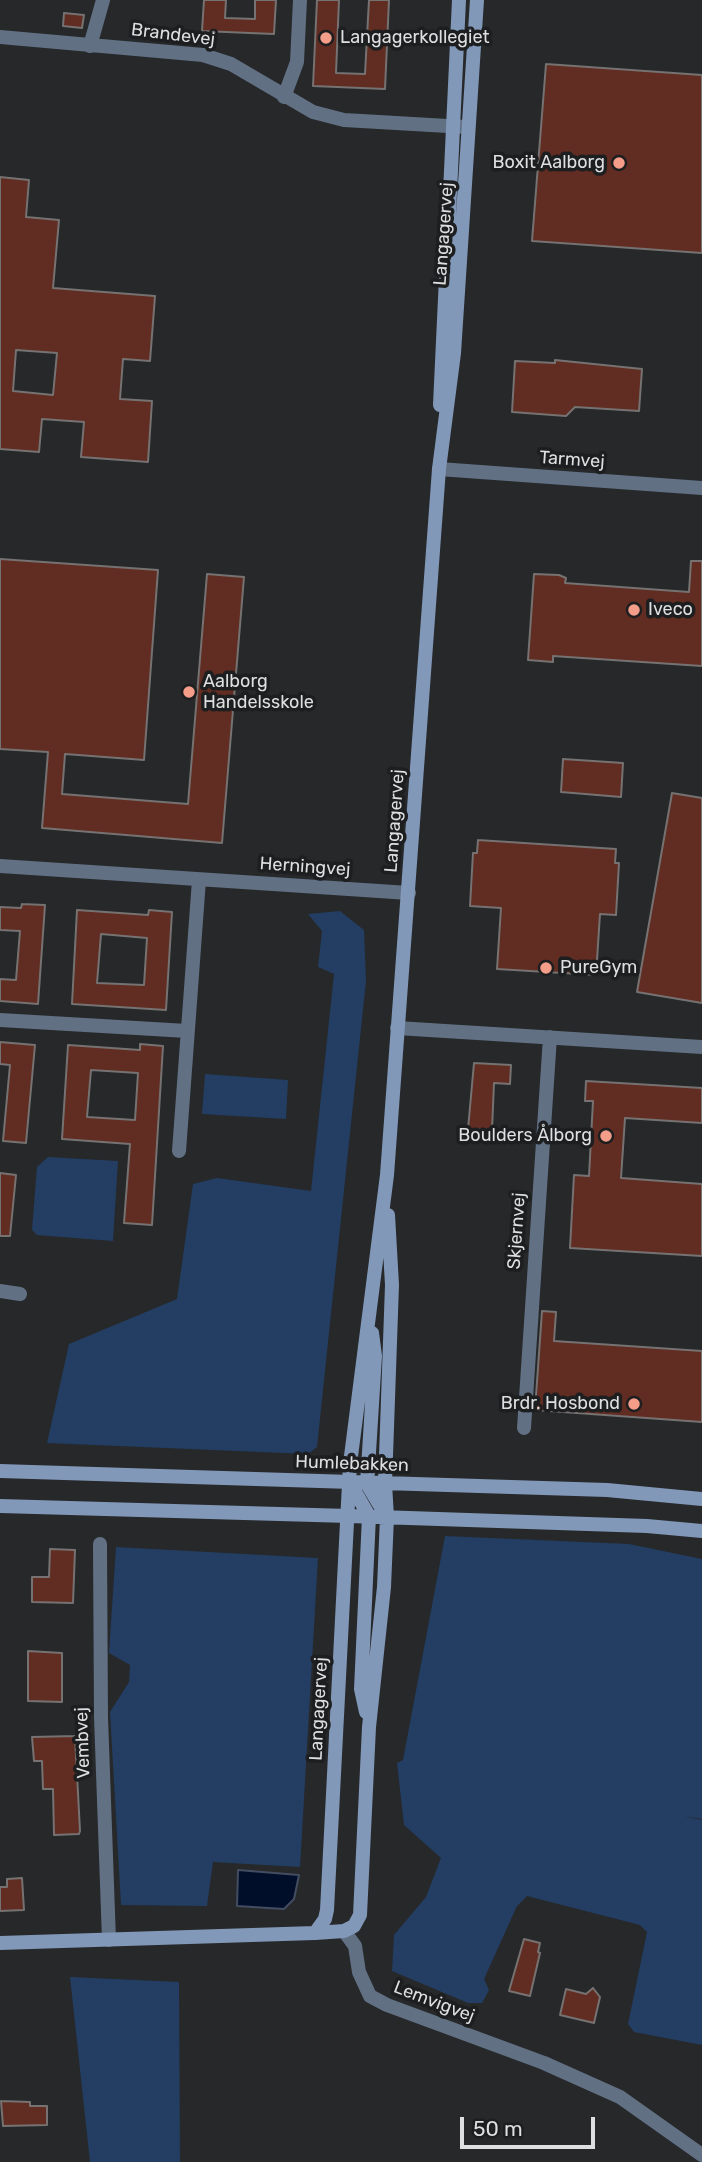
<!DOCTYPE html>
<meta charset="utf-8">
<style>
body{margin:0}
#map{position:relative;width:702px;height:2162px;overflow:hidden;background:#26282a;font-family:Rubik,sans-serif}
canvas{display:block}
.scale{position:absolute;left:460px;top:2117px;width:135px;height:32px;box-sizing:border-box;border:4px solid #dddfe0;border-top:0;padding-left:9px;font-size:21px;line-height:24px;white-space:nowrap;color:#dddfe0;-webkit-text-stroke:5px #1d1e20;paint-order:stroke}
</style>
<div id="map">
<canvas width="702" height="2162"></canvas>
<div class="scale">50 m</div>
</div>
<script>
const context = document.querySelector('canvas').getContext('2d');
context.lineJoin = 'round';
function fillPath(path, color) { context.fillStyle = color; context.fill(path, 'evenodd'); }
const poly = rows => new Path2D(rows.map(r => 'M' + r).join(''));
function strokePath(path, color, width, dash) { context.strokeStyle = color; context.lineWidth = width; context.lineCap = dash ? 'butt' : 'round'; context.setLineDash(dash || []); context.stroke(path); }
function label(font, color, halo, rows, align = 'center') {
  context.font = font + ' Rubik,sans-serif'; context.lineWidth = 7; context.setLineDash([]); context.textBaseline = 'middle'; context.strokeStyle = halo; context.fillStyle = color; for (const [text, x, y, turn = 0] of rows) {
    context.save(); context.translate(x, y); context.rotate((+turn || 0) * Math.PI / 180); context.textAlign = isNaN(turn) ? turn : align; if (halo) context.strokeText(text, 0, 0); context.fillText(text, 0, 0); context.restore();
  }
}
const green = poly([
 [340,911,364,930,366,981,317,1447,308,1454,47,1443,69,1344,177,1299,193,1184,217,1178,311,1191,334,974,318,967,322,931,308,914],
 [205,1074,288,1080,286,1119,202,1114],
 [48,1157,118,1161,113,1241,37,1235,32,1230,37,1167],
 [445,1536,629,1544,702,1559,702,1819,683,1816,702,1820,702,2045,634,2032,628,2024,647,1932,640,1925,527,1896,517,1906,484,1979,489,1990,482,2003,468,2003,392,1971,394,1935,426,1897,441,1858,404,1825,397,1763,403,1760],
 [116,1547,318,1558,300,1867,213,1862,207,1906,121,1905,110,1712,129,1682,130,1665,109,1653],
 [70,1977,179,1982,180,2162,90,2162]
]);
const water = poly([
 [238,1870,299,1875,294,1899,284,1909,237,1906,238,1870]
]);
const building = poly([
 [204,0,226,0,225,18,255,19,255,0,276,0,274,34,202,31,204,0],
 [317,0,339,0,336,73,365,74,369,0,389,0,385,89,313,86,317,0],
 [64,13,84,15,82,28,63,26,64,13],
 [546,64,702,75,702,253,532,241,546,64],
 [0,177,29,180,26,217,59,220,53,288,155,296,150,361,123,359,120,399,152,401,148,462,81,457,84,422,42,419,39,452,0,449,0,177],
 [16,350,57,353,53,395,13,391,16,350],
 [555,360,642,369,639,411,575,407,566,416,512,412,515,361,555,363,555,360],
 [0,559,158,570,144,760,65,754,62,794,188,804,207,574,244,577,222,843,42,828,48,752,0,749,0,559],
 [691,561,702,561,702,666,553,656,553,662,528,660,534,574,559,575,566,578,565,583,689,592,691,561],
 [563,759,623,763,621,797,561,792,563,759],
 [672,793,702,798,702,1003,637,992,672,793],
 [478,840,616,849,615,863,619,863,616,915,600,914,596,975,497,969,501,908,470,906,473,853,477,853,478,840],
 [22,904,45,905,38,1004,0,1001,0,979,16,980,20,931,0,930,0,907,21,908,22,904],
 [77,910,148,915,149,910,172,912,166,1010,72,1004,77,910],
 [101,934,147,938,144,985,97,983,101,934],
 [0,1042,35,1045,26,1143,3,1141,10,1065,0,1064,0,1042],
 [140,1044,163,1046,152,1225,124,1223,130,1144,62,1139,68,1045,140,1050,140,1044],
 [91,1070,138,1073,135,1120,87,1117,91,1070],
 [474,1063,511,1065,510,1084,494,1083,492,1130,468,1129,474,1063],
 [586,1081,702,1088,702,1123,625,1118,621,1178,702,1184,702,1256,570,1248,574,1175,589,1176,593,1101,585,1101,586,1081],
 [0,1173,16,1175,10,1236,0,1236,0,1173],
 [542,1311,556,1312,554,1341,702,1351,702,1422,535,1410,542,1311],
 [50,1549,75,1550,73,1603,32,1602,32,1577,49,1577,50,1549],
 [28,1651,62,1653,62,1702,28,1701,28,1651],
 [75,1736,80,1831,79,1834,54,1835,53,1789,43,1789,42,1761,34,1761,32,1737,75,1736],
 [22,1878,24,1910,0,1911,0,1887,7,1887,7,1879,22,1878],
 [524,1939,540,1943,538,1952,540,1953,530,1996,509,1991,524,1939],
 [593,1988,600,1997,594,2023,560,2015,566,1989,586,1994,593,1988],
 [1,2101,30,2102,30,2106,47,2106,47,2125,3,2126,1,2101]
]);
const street = poly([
 [0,37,203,55,231,64,313,112,344,120,465,127],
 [90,46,103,0],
 [284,97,297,62,300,0],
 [439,469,702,488],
 [0,866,409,893],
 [0,1020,187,1031],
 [397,1028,702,1047],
 [179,1151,199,880],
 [0,1291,20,1294],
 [524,1428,550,1037],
 [100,1544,101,1717,109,1940],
 [344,1931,355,1946,359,1972,370,1996,387,2005,544,2063,620,2097,702,2155]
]);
const secondary = poly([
 [440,405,459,0],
 [372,1333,375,1356,367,1484,385,1514],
 [0,1471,607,1490,702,1499],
 [350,1483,369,1516,361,1689,366,1712],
 [0,1506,349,1516,647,1526,702,1531],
 [315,1933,325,1919,327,1910,350,1464,387,1175,439,469,454,353,477,0],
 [0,1943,315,1933,344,1931,354,1926,360,1915,369,1727,384,1587,387,1517,385,1484,392,1285,388,1215]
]);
const markers = [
 [326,38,7,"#f49e8a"],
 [619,163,7,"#f49e8a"],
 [634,610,7,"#f49e8a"],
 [189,692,7,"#f49e8a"],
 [546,968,7,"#f49e8a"],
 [606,1136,7,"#f49e8a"],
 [634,1404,7,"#f49e8a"]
];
const streetNames = [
 ["Brandevej",173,35,7],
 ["Langagervej",444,234,-86],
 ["Tarmvej",572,460,4],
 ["Langagervej",395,821,-86],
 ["Herningvej",305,867,4],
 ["Skjernvej",517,1231,-86],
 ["Humlebakken",352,1464,2],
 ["Langagervej",319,1709,-87],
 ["Vembvej",83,1743,-92],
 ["Lemvigvej",434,2002,21]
];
const poiNames = [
 ["Langagerkollegiet",340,38],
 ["Boxit Aalborg",605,163,"right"],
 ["Iveco",648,610],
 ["Aalborg",203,682],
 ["Handelsskole",203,703],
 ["PureGym",560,968],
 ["Boulders Ålborg",592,1136,"right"],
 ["Brdr. Hosbond",620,1404,"right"]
];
fillPath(green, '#233e62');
fillPath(water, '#000e2a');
strokePath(water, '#424d61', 2);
fillPath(building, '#612c21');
strokePath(building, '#757271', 2);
strokePath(street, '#617083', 14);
strokePath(secondary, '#8198b8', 14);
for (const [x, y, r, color] of markers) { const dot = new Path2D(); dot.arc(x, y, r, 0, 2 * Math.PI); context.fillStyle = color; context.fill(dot); strokePath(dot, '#1d1e20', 2.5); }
label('18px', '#dddfe0', '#1d1e20', streetNames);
label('18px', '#dddfe0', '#1d1e20', poiNames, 'left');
</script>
